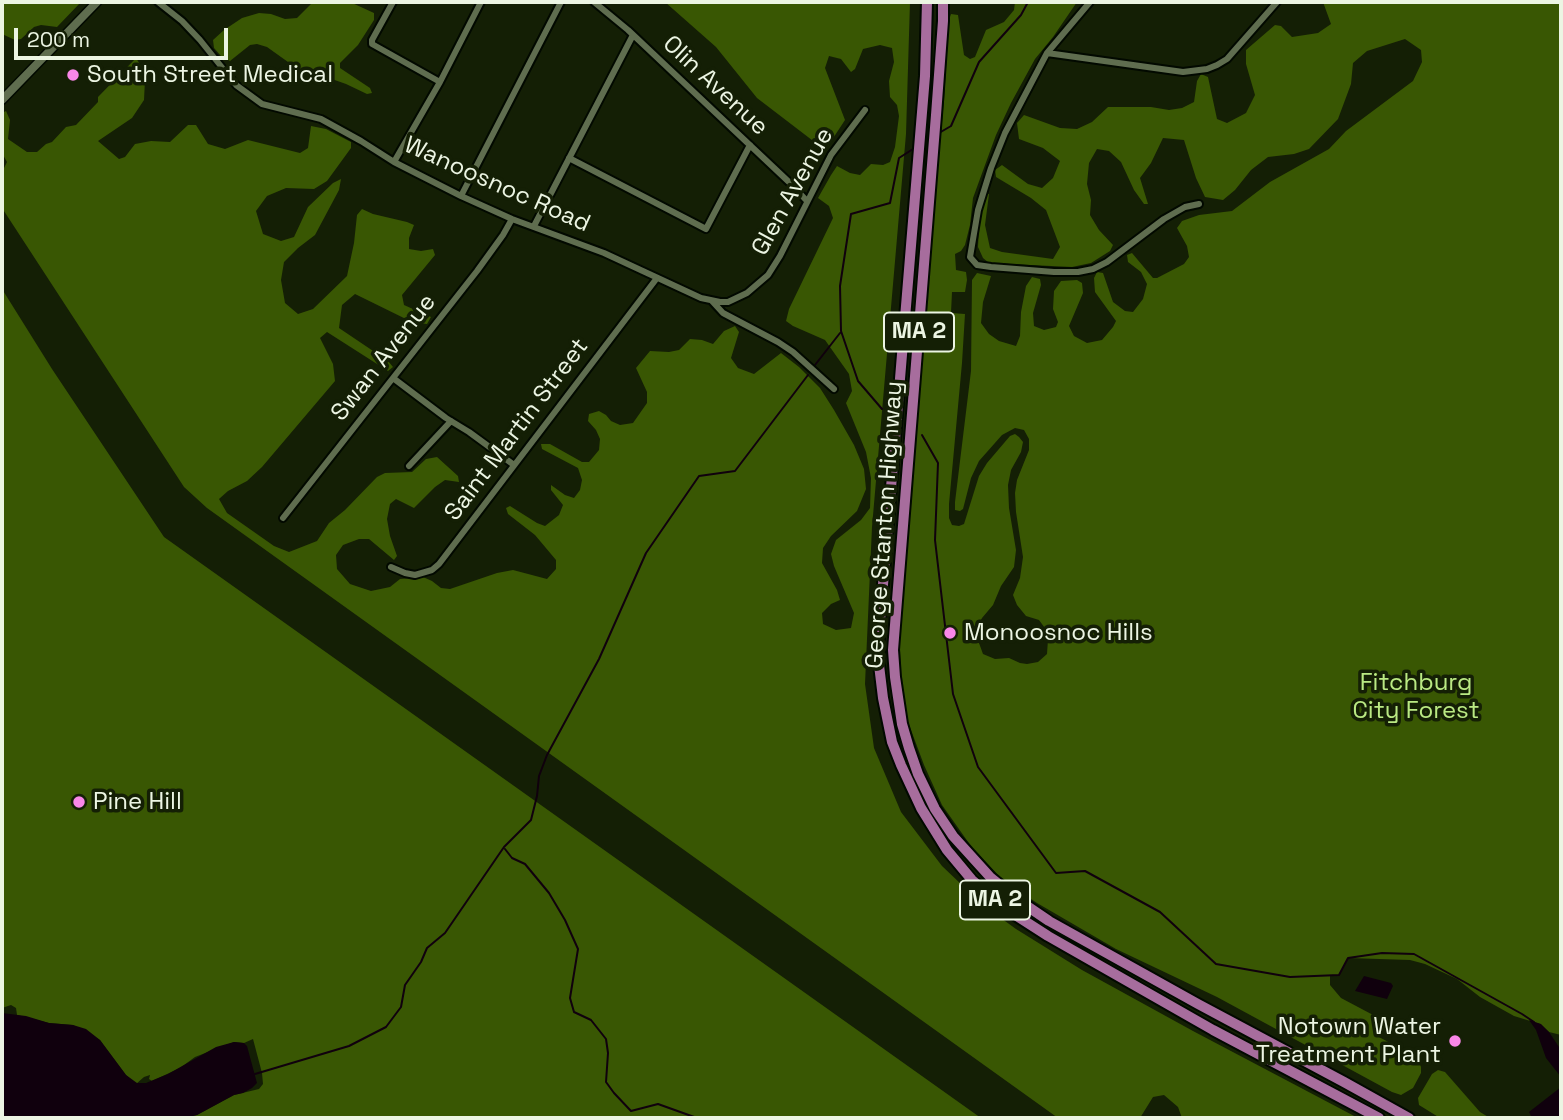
<!DOCTYPE html>
<style>
body{margin:0}
#map{position:relative;width:1563px;height:1120px;overflow:hidden;background:#141f05;font-family:"Space Grotesk",sans-serif}
canvas{display:block}
.frame{position:absolute;inset:0;border:4px solid #ecf5e3;pointer-events:none}
.scale{position:absolute;left:14px;top:28px;width:214px;height:32px;box-sizing:border-box;border:4px solid #ecf5e3;border-top:0;padding-left:9px;font-size:21px;line-height:24px;white-space:nowrap;color:#ecf5e3;-webkit-text-stroke:5px #141f05;paint-order:stroke}
</style>
<div id="map">
<canvas width="1563" height="1120"></canvas>
<div class="frame"></div>
<div class="scale">200 m</div>
</div>
<script>
const context = document.querySelector('canvas').getContext('2d');
context.lineJoin = 'round';
function fillPath(path, color) { context.fillStyle = color; context.fill(path, 'evenodd'); }
const poly = rows => new Path2D(rows.map(r => 'M' + r).join(''));
function strokePath(path, color, width, dash) { context.strokeStyle = color; context.lineWidth = width; context.lineCap = dash ? 'butt' : 'round'; context.setLineDash(dash || []); context.stroke(path); }
function label(font, color, halo, rows, align = 'center') {
  context.font = font + ' "Space Grotesk",sans-serif'; context.lineWidth = 7; context.setLineDash([]); context.textBaseline = 'middle'; context.strokeStyle = halo; context.fillStyle = color; for (const [text, x, y, turn = 0] of rows) {
    context.save(); context.translate(x, y); context.rotate((+turn || 0) * Math.PI / 180); context.textAlign = isNaN(turn) ? turn : align; if (halo) context.strokeText(text, 0, 0); context.fillText(text, 0, 0); context.restore();
  }
}
const forest = poly([
 [2,2,81,2,57,27,41,25,34,27,21,39,15,40,2,34],
 [313,2,350,2,374,13,374,20,358,45,340,63,340,68,370,88,372,93,367,94,346,84,329,78,315,78,302,72,267,47,257,44,250,45,230,61,221,56,214,48,213,40,224,30,242,18,259,13,271,14,285,19,297,18],
 [665,2,910,2,906,134,872,527,865,684,874,748,901,812,942,866,983,905,1016,929,1082,970,1193,1031,1358,1118,1182,1118,1178,1107,1164,1095,1153,1097,1140,1118,1058,1118,207,508,184,487,2,208,2,172,7,162,2,153,2,113,6,111,10,120,8,139,27,152,37,152,46,144,52,142,66,127,76,125,98,102,98,97,136,58,141,66,145,80,144,100,132,118,98,141,119,159,125,157,135,144,151,141,170,142,188,125,196,125,208,144,225,149,248,140,300,153,308,148,311,126,326,129,351,142,351,148,327,181,314,189,286,188,267,196,256,211,263,234,281,241,294,237,308,207,333,183,341,179,339,190,315,235,298,248,284,262,281,280,285,303,298,314,313,309,347,276,354,243,357,215,362,209,373,214,407,222,414,225,409,238,409,249,421,251,433,249,435,255,402,295,404,305,431,317,427,324,412,322,355,294,342,305,339,328,388,361,393,367,388,371,327,332,320,338,333,364,335,381,262,467,247,481,228,491,219,499,227,513,274,546,289,552,317,541,329,523,345,510,377,477,385,473,412,472,426,459,437,457,458,476,459,482,445,480,435,487,414,508,396,499,390,504,387,519,390,536,397,556,394,560,369,539,359,539,343,545,336,555,337,569,350,584,371,591,390,587,400,579,423,577,432,581,441,588,450,589,497,573,513,570,547,579,556,569,556,560,535,535,508,514,506,508,510,506,537,523,545,526,559,515,563,505,551,490,551,485,565,495,574,498,580,490,582,480,578,468,542,449,541,444,550,444,582,462,589,462,599,450,600,439,596,430,588,421,589,414,599,411,606,415,611,421,620,425,633,423,647,403,647,392,636,368,650,351,669,352,679,350,690,339,702,340,713,344,724,331,735,326,739,332,731,358,738,368,754,374,781,353,799,367,820,388,834,410,854,445,864,469,866,489,857,511,831,536,823,548,822,563,837,590,840,600,831,604,822,613,823,624,836,630,851,628,854,613,834,566,831,554,836,540,861,520,870,508,871,478,866,452,846,403,852,391,849,374,825,340,793,326,786,321,789,309,833,218,829,206,818,198,831,175,837,166,850,173,860,175,871,164,883,165,890,162,895,147,899,116,897,105,890,97,889,81,894,62,892,48,880,45,863,49,855,69,851,72,841,59,829,56,825,68,845,120,826,149,821,147,757,98,716,47],
 [1015,2,1077,2,1053,37,1035,59,1011,103,996,135,973,198,970,225,965,245,961,251,955,254,956,270,966,272,967,280,965,292,952,292,951,313,965,314,962,363,949,504,949,518,952,525,959,526,964,524,979,476,987,463,1010,436,1015,434,1019,437,1023,442,1021,452,1011,470,1008,485,1009,508,1016,550,1014,567,1001,586,993,605,982,618,975,632,983,654,995,659,1009,658,1020,663,1027,664,1038,662,1047,654,1048,639,1047,631,1039,620,1026,616,1017,605,1013,595,1020,578,1023,557,1016,512,1015,493,1017,480,1029,450,1029,439,1024,430,1015,428,1002,435,979,461,971,478,963,509,960,511,955,510,955,502,971,371,972,280,977,273,991,276,983,302,981,323,989,334,999,341,1016,346,1020,336,1021,312,1026,286,1032,277,1040,279,1041,285,1033,313,1034,326,1044,330,1056,327,1058,322,1053,309,1054,291,1061,281,1077,280,1082,283,1083,293,1069,326,1074,336,1087,343,1102,340,1113,327,1116,321,1095,292,1094,278,1097,272,1103,273,1113,302,1125,311,1133,312,1143,299,1147,284,1141,272,1128,262,1127,255,1132,253,1153,278,1157,278,1184,264,1189,257,1187,246,1177,228,1182,221,1199,215,1232,211,1270,182,1329,149,1346,131,1413,81,1422,62,1421,50,1405,39,1367,51,1353,63,1351,84,1338,119,1309,149,1294,154,1268,157,1251,170,1235,190,1223,200,1205,197,1196,178,1184,140,1163,138,1151,163,1140,178,1148,204,1144,204,1134,190,1121,162,1109,151,1097,149,1089,163,1087,184,1091,200,1090,215,1099,230,1113,245,1110,251,1091,263,1072,267,989,263,983,258,978,247,979,226,985,194,989,194,985,225,990,248,1002,252,1053,259,1060,247,1046,210,1031,198,996,177,995,170,1002,165,1028,184,1042,188,1053,178,1060,161,1043,148,1019,139,1017,123,1024,115,1060,128,1077,129,1092,122,1108,107,1151,107,1169,110,1182,108,1194,102,1197,81,1201,74,1208,77,1217,119,1227,123,1246,113,1255,95,1246,64,1246,50,1275,25,1281,26,1292,37,1318,33,1331,24,1323,2,1561,2,1561,1035,1549,1032,1540,1024,1514,1016,1480,997,1457,979,1425,964,1410,960,1348,958,1339,975,1330,976,1330,985,1341,998,1375,1016,1387,1026,1389,1030,1377,1028,1373,1031,1377,1036,1417,1057,1421,1067,1421,1073,1413,1088,1401,1095,1392,1092,1217,997,1116,949,1037,903,1005,882,973,849,942,805,924,765,908,722,901,682,899,616,911,505,932,231,944,100,949,20,951,14,958,15,964,55,970,59,975,57,986,30,1004,22,1014,10],
 [2,289,52,369,164,537,981,1118,184,1118,197,1115,234,1095,259,1089,263,1084,262,1073,253,1039,244,1043,234,1042,195,1057,180,1068,152,1081,149,1079,150,1075,144,1077,136,1084,126,1075,100,1040,73,1025,49,1023,17,1015,16,1008,11,1005,2,1008],
 [1438,1070,1445,1072,1480,1112,1490,1118,1440,1118,1419,1105,1418,1098,1432,1074]
]);
const water = poly([
 [1364,976,1391,983,1393,986,1387,999,1355,991],
 [2,1013,26,1016,49,1023,73,1025,86,1029,100,1040,126,1075,137,1083,146,1083,168,1074,216,1047,234,1042,244,1043,247,1046,257,1083,252,1088,243,1093,234,1095,197,1115,184,1118,2,1118],
 [1529,1020,1541,1024,1549,1032,1561,1050,1561,1077,1546,1058,1536,1030],
 [1561,1087,1561,1118,1532,1118,1529,1112]
]);
const stream = poly([
 [939,133,951,126,979,62,1021,15,1028,2],
 [815,365,840,333],
 [882,409,858,381,841,331,840,286,851,214,890,203,899,158,913,149],
 [922,435,938,463,935,540,953,694,978,767,1056,873,1085,871,1160,912,1216,964,1290,977,1339,975,1348,958,1382,953,1414,954,1522,1014,1534,1022],
 [505,849,512,858,525,864,549,893,565,920,578,949,570,998,574,1012,591,1020,606,1039,608,1053,606,1082,614,1093,631,1111,658,1104,697,1118],
 [255,1074,349,1046,386,1027,401,1007,405,985,421,962,427,948,445,933,504,847,531,820,537,796,539,776,547,755,599,659,646,553,699,476,735,471,808,375]
]);
const street = poly([
 [158,2,182,21,200,40,236,85,262,104,321,119,361,141,394,162,461,196,512,219,604,253,701,298,720,302,728,302,747,293,768,275,780,256,831,155,865,110],
 [393,2,372,40,372,44,440,82],
 [594,2,628,30,790,183,807,201],
 [1090,2,1047,53,1005,133,991,168,978,210,970,257,977,265,991,267,1054,272,1078,272,1093,269,1107,262,1164,219,1185,207,1199,204],
 [1047,53,1183,72,1207,69,1217,65,1227,59,1277,2],
 [569,158,706,229,750,145],
 [394,162,440,82,481,2],
 [461,196,561,2],
 [534,226,633,35],
 [712,301,723,313,778,342,793,352,834,389],
 [393,378,446,418,469,432,514,465],
 [409,466,451,421],
 [283,518,477,271,503,235,512,219],
 [391,567,405,573,415,575,432,570,439,564,657,278]
]);
const secondary = poly([
 [2,100,97,2]
]);
const highway = poly([
 [927,2,925,76,879,633,879,665,883,698,892,742,901,765,921,808,947,850,972,880,1006,909,1048,936,1213,1030,1379,1118],
 [943,2,943,21,936,115,893,650,895,677,902,724,909,748,918,774,935,809,953,836,991,878,1021,902,1049,921,1198,1004,1344,1082,1409,1118]
]);
const markers = [
 [73,75,7,"#f987e8"],
 [950,633,7,"#f987e8"],
 [79,802,7,"#f987e8"],
 [1455,1041,7,"#f987e8"]
];
const shields = [
 [919,332,70],
 [995,900,70]
];
const shieldNames = [
 ["MA 2",919,332],
 ["MA 2",995,900]
];
const poiNames = [
 ["South Street Medical",87,75],
 ["Monoosnoc Hills",964,633],
 ["Pine Hill",93,802],
 ["Notown Water",1441,1027,"right"],
 ["Treatment Plant",1441,1055,"right"]
];
const streetNames = [
 ["Olin Avenue",715,86,43],
 ["Wanoosnoc Road",497,185,24],
 ["Glen Avenue",793,192,-61],
 ["Swan Avenue",384,358,-52],
 ["Saint Martin Street",517,430,-53],
 ["George Stanton Highway",885,525,-86]
];
const parkNames = [
 ["Fitchburg",1416,683],
 ["City Forest",1416,711]
];
fillPath(forest, '#395703');
fillPath(water, '#10000d');
strokePath(stream, '#10000d', 2);
strokePath(street, '#020900', 10);
strokePath(secondary, '#020900', 11);
strokePath(highway, '#020900', 14);
strokePath(street, '#5f6d4f', 6);
strokePath(secondary, '#5f6d4f', 8);
strokePath(highway, '#a76d9d', 10);
for (const [x, y, r, color] of markers) { const dot = new Path2D(); dot.arc(x, y, r, 0, 2 * Math.PI); context.fillStyle = color; context.fill(dot); strokePath(dot, '#141f05', 2.5); }
for (const [x, y, w] of shields) { const box = new Path2D(); box.roundRect(x - w / 2, y - 19.5, w, 39, 5); context.fillStyle = '#141f05'; context.fill(box); strokePath(box, '#ecf5e3', 2); }
label('bold 23px', '#ecf5e3', null, shieldNames);
label('24px', '#ecf5e3', '#141f05', poiNames, 'left');
label('24px', '#ecf5e3', '#141f05', streetNames);
label('24px', '#bae983', '#141f05', parkNames);
</script>
